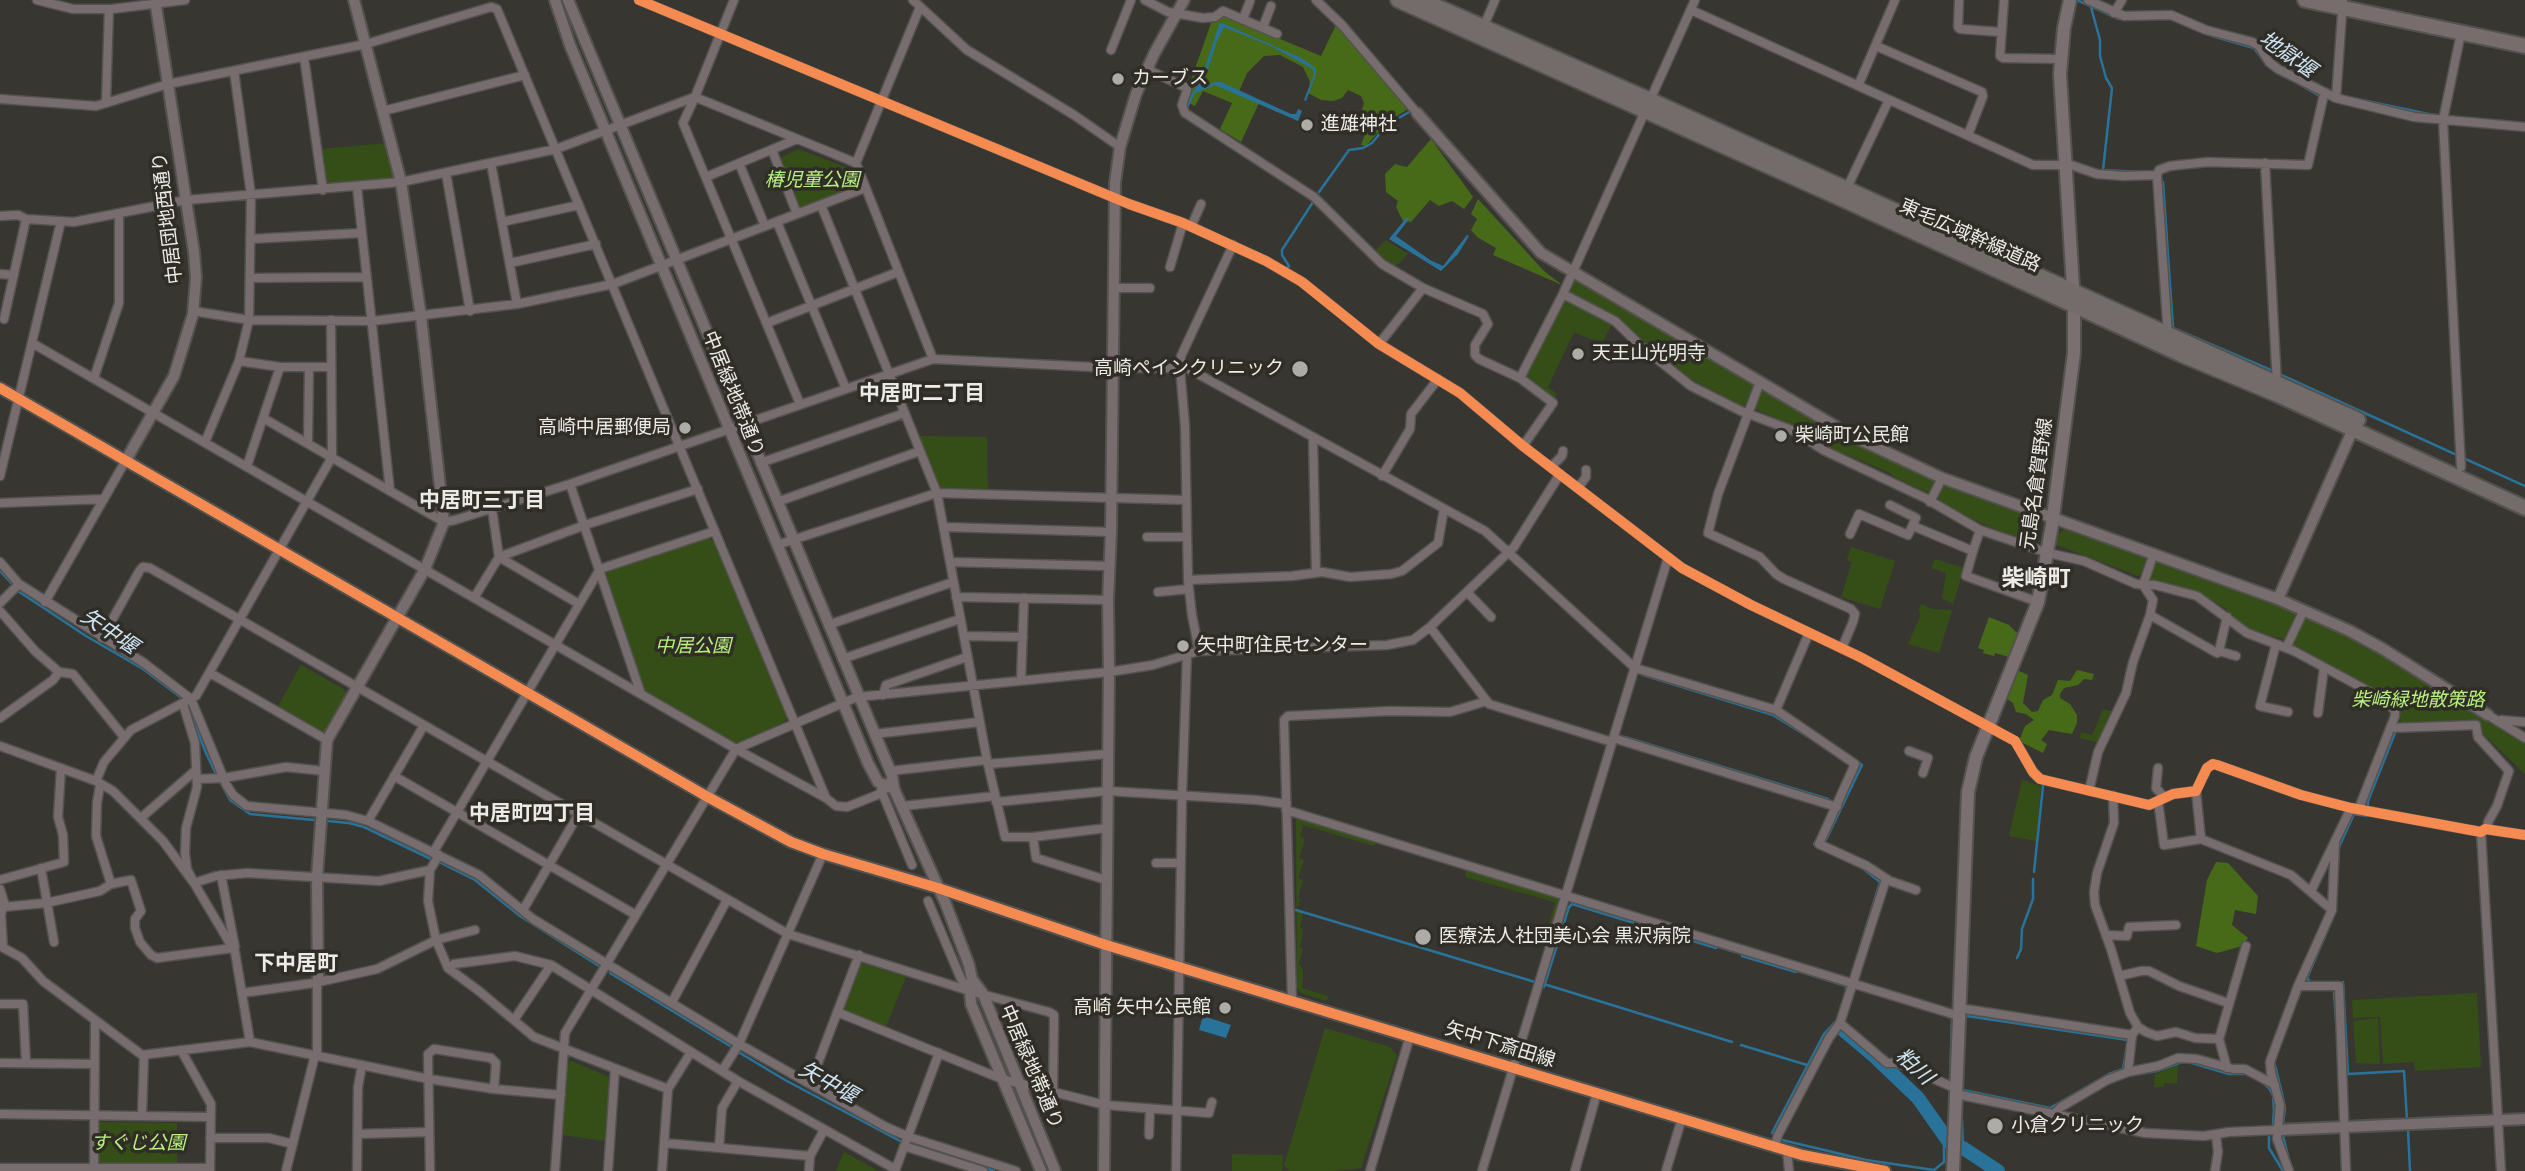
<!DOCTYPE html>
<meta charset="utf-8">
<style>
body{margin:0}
canvas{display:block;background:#373631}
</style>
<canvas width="2525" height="1171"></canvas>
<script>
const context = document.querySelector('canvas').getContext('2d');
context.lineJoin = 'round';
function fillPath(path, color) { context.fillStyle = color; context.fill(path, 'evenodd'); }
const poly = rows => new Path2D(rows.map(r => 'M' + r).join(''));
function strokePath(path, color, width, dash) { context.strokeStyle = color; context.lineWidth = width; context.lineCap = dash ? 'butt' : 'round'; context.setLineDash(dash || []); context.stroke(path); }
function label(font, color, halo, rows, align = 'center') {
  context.font = font + ' "PT Serif","Noto Sans JP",serif'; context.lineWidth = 7; context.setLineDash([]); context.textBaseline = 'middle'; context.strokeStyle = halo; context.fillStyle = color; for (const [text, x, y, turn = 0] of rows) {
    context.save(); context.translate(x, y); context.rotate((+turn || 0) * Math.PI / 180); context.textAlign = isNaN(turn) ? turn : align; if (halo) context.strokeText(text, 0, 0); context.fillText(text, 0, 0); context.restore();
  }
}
const green = poly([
 [387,143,395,172,391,179,331,184,325,181,321,149],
 [798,149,850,169,860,189,798,212,778,159],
 [1386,240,1408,254,1393,269,1372,254],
 [1573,277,1750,381,1753,387,1745,405,1743,406,1691,379,1648,348,1617,317,1570,292],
 [1564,301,1612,324,1603,341,1590,339,1574,332,1548,387,1557,394,1554,399,1525,377],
 [1760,390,1764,390,1936,481,1932,492,1929,493,1896,478,1886,471,1828,447,1795,426,1753,408],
 [918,436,987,437,988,491,944,490,939,486],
 [1948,483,2035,517,2040,526,2036,543,1990,527,1939,503,1938,497,1942,485],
 [2066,529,2145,555,2147,558,2142,574,2138,576,2057,545,2058,534],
 [708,539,715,542,787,717,783,724,740,742,731,742,645,693,605,571],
 [1851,547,1895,561,1880,609,1841,597,1852,562,1847,560],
 [1935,559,1964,568,1953,604,1942,598,1946,573,1931,568],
 [2159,559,2273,600,2296,611,2297,615,2286,640,2250,629,2231,617,2226,609,2201,593,2150,579,2154,562],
 [1922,604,1932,609,1952,610,1939,653,1908,644,1920,617,1919,608],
 [2310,617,2385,655,2525,740,2525,774,2483,734,2479,720,2401,724,2400,711,2389,698,2293,644,2304,618],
 [301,665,345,690,347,696,326,732,320,733,277,708],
 [2103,709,2113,712,2100,743,2080,738,2081,732,2092,735],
 [2022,780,2041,786,2036,841,2009,836],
 [1296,818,1376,842,1374,846,1303,825,1300,837,1305,839,1299,858,1304,860,1298,878,1303,880,1298,898,1301,899,1297,907,1298,911,1303,914,1300,928,1303,929,1300,948,1303,949,1299,963,1303,970,1302,988,1328,996,1327,1001,1301,993,1297,988],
 [1466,870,1560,898,1548,945,1544,944,1555,902,1465,877],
 [862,963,906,977,885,1029,844,1012,842,1008,859,966],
 [2477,993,2481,1067,2415,1071,2414,1062,2383,1064,2380,1017,2353,1018,2352,1000],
 [2378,1018,2380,1064,2356,1063,2353,1021],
 [1325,1028,1390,1047,1397,1056,1361,1168,1331,1171,1289,1171,1284,1165],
 [571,1061,607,1076,610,1080,605,1141,562,1135,567,1065],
 [2178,1065,2177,1084,2165,1083,2163,1087,2154,1087,2155,1074],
 [98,1122,177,1123,177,1165,98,1165],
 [844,1152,878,1171,836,1171],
 [1232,1154,1283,1155,1282,1171,1232,1171]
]);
const forest = poly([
 [1225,16,1321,56,1336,25,1408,109,1386,123,1366,146,1361,145,1370,120,1362,110,1364,103,1361,96,1348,90,1342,98,1333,101,1321,100,1308,93,1310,82,1303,67,1280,55,1264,56,1247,73,1238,94,1259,103,1241,142,1220,129,1232,103,1203,91,1195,106,1187,102,1189,86,1211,23],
 [1431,139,1473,197,1464,209,1452,201,1439,206,1430,200,1411,222,1403,221,1396,207,1398,201,1386,192,1385,174,1395,164,1407,167],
 [1478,199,1544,271,1562,285,1493,255,1496,248,1477,237,1471,230,1477,219,1471,214],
 [1989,617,2009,625,2016,632,2023,635,2012,658,1995,653,1994,656,1983,653,1984,650,1978,648],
 [2015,669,2028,675,2023,703,2032,712,2038,711,2043,700,2052,695,2058,680,2070,681,2077,670,2094,674,2092,680,2084,679,2078,685,2064,688,2060,694,2060,698,2070,704,2077,715,2077,723,2072,734,2049,730,2041,740,2047,744,2043,753,2019,741,2025,726,2034,720,2026,714,2016,712,2013,703,2003,696],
 [2216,862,2228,863,2258,896,2256,914,2235,910,2232,925,2248,938,2242,946,2217,953,2196,946,2207,880]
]);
const water = poly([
 [1222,23,1301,58,1316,68,1316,74,1306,101,1304,100,1314,74,1313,69,1271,46,1224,27,1217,41,1202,87,1216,82,1221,82,1291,114,1296,114,1298,109,1302,111,1298,121,1215,85,1195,93,1188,108,1185,106,1202,77,1219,25],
 [1407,217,1409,219,1396,236,1430,260,1443,266,1467,235,1469,236,1458,254,1441,271,1389,239],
 [1203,1016,1231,1025,1226,1038,1199,1030]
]);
const stream = poly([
 [2077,0,2119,19,2143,19],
 [2091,7,2100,40,2100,56,2106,78,2112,88,2103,170,2143,172],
 [2212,36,2254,48,2266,64,2274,70],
 [2292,80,2318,95],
 [2343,96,2433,115],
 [2163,182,2173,328,2273,371],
 [1319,192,1349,150,1363,148,1372,143,1387,125,1409,112],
 [1287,268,1289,266,1282,255,1282,250,1313,202],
 [2279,374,2525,486],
 [0,571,14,586],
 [18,591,86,636,143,669,183,699],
 [1643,675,1773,715,1813,740],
 [190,710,205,751,217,776],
 [1625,737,1828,799],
 [220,782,230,800,250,814,314,820],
 [2368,805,2368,801,2395,733],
 [328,821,349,823,364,827,433,860],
 [1825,842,1862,765,1858,762],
 [1817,847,1814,844,1819,835],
 [441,863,475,880,520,916,599,966],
 [2034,872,2043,786],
 [1574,903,1745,955],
 [1296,910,1535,982],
 [2335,913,2339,847,2354,814,2367,816],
 [1860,947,1880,882,1861,867],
 [1742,956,1796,972],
 [2017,958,2021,949,2022,929,2033,899,2033,879],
 [1795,970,1846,986,1846,992],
 [610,973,730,1046],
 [2311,983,2307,978,2332,920],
 [2339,983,2343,982,2348,1074,2404,1071,2407,1120],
 [1547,985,1732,1042],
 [1544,987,1569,907,1572,904,1716,948],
 [2334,993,2337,1032],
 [2295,1005,2300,993],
 [1741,1045,1807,1065],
 [740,1053,785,1080,900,1141],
 [2274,1061,2283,1098,2285,1108,2283,1123,2285,1125],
 [2192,1063,2229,1074,2247,1074],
 [2128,1076,2157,1071,2182,1062],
 [1950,1082,1952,1017],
 [2262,1082,2269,1088,2273,1096,2274,1110,2273,1124],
 [1963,1090,2050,1108,2109,1074,2123,1069,2128,1040,1967,1016],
 [1962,1119,1963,1148],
 [2408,1130,2410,1171],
 [1772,1133,1824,1034,1836,1021],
 [2283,1136,2289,1160],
 [2269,1137,2269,1148,2283,1171],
 [1782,1140,1866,1160,1934,1170,1944,1162,1944,1135],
 [985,1168,994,1171]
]);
const river = poly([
 [1842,1029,1874,1056,1918,1098,1949,1142],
 [1963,1148,1998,1171]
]);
const minor = poly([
 [37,0,73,9,112,9,185,0],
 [639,0,1129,204,1183,223,1266,261,1302,282,1379,344,1460,393,1523,446,1682,568,1751,605,1860,657,2015,741,2033,772,2040,779,2149,805,2173,794,2196,791,2207,768,2213,764,2217,765,2301,795,2351,808,2481,832,2485,829,2525,835],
 [913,0,967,50,1074,115,1120,147],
 [1145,0,1168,12,1203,18,1215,17,1223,11,1277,34],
 [1316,0,1342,25,1417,113],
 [1959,0,1958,27,1960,29,2001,32],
 [2004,0,2000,56,2003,58,2061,59],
 [2088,0,2124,16,2171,15,2206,30,2252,42,2259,46,2269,62,2278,69,2336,98,2414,117,2525,127],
 [920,7,856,163,933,359],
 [1691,10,2033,165,2071,165,2097,174,2123,176,2157,175,2159,170,2170,166,2208,162,2308,165,2324,94],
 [2114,13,2122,0],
 [1243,19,1250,1],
 [1263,27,1271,6],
 [1483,28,1495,0],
 [2461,33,2443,120,2461,467],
 [1876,46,1982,92,1983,96,1968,135],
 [1111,50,1131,0],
 [304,57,323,190],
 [1146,69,1185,87,1187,90,1182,105,1185,113,1314,197,1382,264,1423,288,1483,314,1488,324,1475,345,1475,355,1479,359,1520,378],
 [1858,86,1895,0],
 [2336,98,2343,0],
 [0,99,96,106,168,84,366,44,491,7,497,9,826,798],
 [106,103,109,9],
 [383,111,525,75],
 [772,150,797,214],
 [491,163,517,304],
 [739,163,765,226],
 [2265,163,2277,384],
 [446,173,470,311],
 [2157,175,2168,336],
 [706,177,797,139],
 [357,187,390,491],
 [1846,190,1889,100],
 [821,205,937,493,987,760,1005,837,1033,837,1107,828],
 [0,216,18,215,26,219],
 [502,222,579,205],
 [777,222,846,389],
 [1191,227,1201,204],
 [250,239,361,233],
 [510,263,596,244],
 [1170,267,1183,223],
 [0,274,14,275],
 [250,278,366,277],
 [1114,288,1150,288],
 [1563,294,1615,321,1642,347,1691,386,1741,411,1794,431,1823,450,1925,498,1980,530,2048,553,2084,561,2136,584,2155,585,2197,596,2247,633,2294,651,2385,700,2395,711,2395,716,2359,808],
 [193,311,249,320,372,321,517,304,613,284,865,188],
 [4,319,26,219,74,222,186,200,401,182,556,149,695,97,734,0],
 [767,323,898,272],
 [32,343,736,749,826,798,836,806,847,807,882,793,889,782],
 [1379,344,1423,288],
 [239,361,280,367,331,367],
 [94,378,119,303,119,214],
 [1760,382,1718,494,1708,533,1760,557,1776,574,1784,579,1851,609,1855,614,1853,622,1842,648],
 [800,404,683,123,695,97,856,163],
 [263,418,444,522,455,520,570,484,933,359,1113,368,1187,368,1485,531,1635,668,1776,710,1855,764,1819,844,1867,866,1890,881,1916,890],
 [1313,439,1316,572],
 [205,442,239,361,249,320,251,195,234,71],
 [308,443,309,367],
 [1523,446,1553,403,1520,378,1563,294,1695,0],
 [760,463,905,413],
 [247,466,280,367],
 [1551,467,1562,456,1563,451],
 [0,476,61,221],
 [1382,476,1410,429,1411,414,1438,379],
 [570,484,641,694],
 [1578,488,1586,477,1586,470],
 [777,502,920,451],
 [1930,502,1942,478],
 [0,503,104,499],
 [492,509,499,557,579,604],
 [1913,526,1973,551,1966,576,2038,602],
 [944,527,1111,532],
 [1850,534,1859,514,1908,535,1916,518,1890,505],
 [1147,537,1187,537],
 [777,545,937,493,1186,500],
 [1973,551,1980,530],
 [0,562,19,584,144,663,191,699,226,784,233,795,247,806,346,815,368,821,479,875,533,919,739,1044,886,1127,909,1137,1016,1171],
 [950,562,1108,566],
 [1188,580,1292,576,1322,572,1350,577,1391,574,1402,571,1438,543,1444,509],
 [1158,592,1189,589],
 [1467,592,1491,617],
 [956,597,1108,600],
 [474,598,499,557,585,525,698,489],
 [45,602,126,460],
 [0,603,19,584],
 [0,611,35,651,59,672],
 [2150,615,2217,653],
 [2227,617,2219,651,2236,656],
 [828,625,953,582],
 [1430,627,1489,704,1612,742],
 [964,636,1023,637],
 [102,638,140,570,143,567,150,568,788,934,970,991,1049,1012,1054,1015,1054,1019,1053,1092],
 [2276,644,2260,706,2288,712],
 [2286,648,2304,610],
 [1199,651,1192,615,1188,580,1185,426,1180,368,1181,356,1233,245],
 [842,659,960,619],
 [210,673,327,740],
 [1021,680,1024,598],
 [883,695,886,685,967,657],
 [183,704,195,743,197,787,186,828,185,853,187,869,194,883,216,876,247,873,379,881,430,870],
 [1776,710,1809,633],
 [2318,713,2324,668],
 [2488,715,2525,738],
 [0,718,53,680,59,672,73,674,124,737],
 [2501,720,2525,722],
 [2391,728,2476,725,2478,737,2509,771,2497,806,2488,822,2488,829],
 [874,734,980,722],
 [1613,738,1837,807],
 [0,746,96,781,113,791,163,841,194,883,235,952,250,1042],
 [1909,751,1928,758,1923,773],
 [988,764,1108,754],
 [2158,768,2156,788,2165,798],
 [890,771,987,760],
 [394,776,636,915],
 [197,779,224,778,286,767,324,771],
 [96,781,104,762,131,730,196,696,332,457,331,320],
 [881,790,912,865],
 [2089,791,2098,752,2126,693,2133,662,2150,615,2153,600,2143,585,2154,553],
 [2196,791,2201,839],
 [2113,796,2114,823,2097,873,2094,892,2095,905,2111,949,2130,1013,2138,1027,2146,1032,2157,1036,2176,1032,2195,1038,2219,1039,2227,1068],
 [2158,801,2164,845,2201,839,2291,875,2332,910],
 [996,802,1107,791,1257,800,1286,804],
 [903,806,995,796],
 [1286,810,1959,1016],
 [142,817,196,770],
 [368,821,423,727],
 [2481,832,2501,1171],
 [1033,837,1036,858,1106,880],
 [433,853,600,569,715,531],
 [439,855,430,870,428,901,436,940,448,968,479,991,534,1037,668,1089],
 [1156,863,1181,863],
 [41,868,54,942],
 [221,875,235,947],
 [0,880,64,862,63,835,58,817,61,768],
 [111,884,131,880,141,911,135,919,135,928,140,942,151,955,157,958,233,948],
 [0,889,4,902,1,915,3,947],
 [2311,891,2351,808],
 [928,901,961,979,969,990],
 [3,907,46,903,100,891,111,884,96,836,97,803,100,785],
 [523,910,578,815],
 [2106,935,2127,936,2129,927,2176,925],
 [0,946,22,958,43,981,142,1055,250,1042,429,1079,494,1089,561,1095],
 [448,968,454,964,515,956,551,965,738,1081,895,1169],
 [2119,976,2141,971,2149,971,2179,986,2228,1003],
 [317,982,317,1055],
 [2298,986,2339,986,2346,1171],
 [242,993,314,983,377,969,436,940,475,930],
 [1292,1000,1284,720,1288,716,1390,711,1450,712,1487,701],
 [672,1002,727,900],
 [0,1004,23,1004,26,1063],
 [1959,1008,2132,1035,2138,1027],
 [837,1012,1002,1079,1105,1105,1209,1113,1212,1102],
 [514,1020,551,965],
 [1840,1023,1887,1063,1898,1063,1957,1089],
 [2219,1039,2246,946],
 [181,1050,211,1104,210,1171],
 [0,1063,94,1064],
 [722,1071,739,1044,823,854],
 [2128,1072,2132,1035],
 [810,1084,859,955],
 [1956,1094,2145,1133,2204,1136,2229,1132,2277,1130],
 [0,1114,210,1117],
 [2053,1115,2061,1107,2107,1080,2128,1072,2158,1066,2178,1058,2197,1059,2233,1069,2245,1069,2275,1085],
 [142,1116,144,1055],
 [358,1134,429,1132],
 [1149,1135,1150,1109],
 [210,1138,269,1138,293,1144],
 [664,1143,810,1156],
 [904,1146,983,1171],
 [1775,1146,1778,1135,1829,1038,1840,1023,1886,879],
 [719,1148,722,1108,738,1081],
 [1787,1150,1789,1171],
 [0,1168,210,1168],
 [94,1171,95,1020],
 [286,1171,315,1055],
 [357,1171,358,1087,362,1065],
 [430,1171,428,1054,434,1049,491,1058,496,1063,494,1089],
 [555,1171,565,1033,736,749,857,697,1109,672,1153,665,1199,651,1387,645,1413,640,1430,627,1514,547,1560,474],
 [608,1171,615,1069],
 [662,1171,668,1089,691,1052],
 [809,1171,810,1156,824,1130],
 [895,1171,939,1053],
 [1176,1171,1182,796,1187,655],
 [1370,1171,1410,1036],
 [1482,1171,1668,558],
 [1575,1171,1597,1093],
 [1666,1171,1682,1118],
 [2215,1171,2218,1152,2216,1135],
 [2289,1171,2277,1139,2280,1105,2271,1073,2270,1062,2298,986,2332,910,2335,843]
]);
const tertiary = poly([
 [555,0,570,45,868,763,878,782,894,789],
 [568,0,892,775,894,789,945,902,969,965,972,979,970,991,971,1004,1041,1171],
 [1417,113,1541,253,1852,436,1942,478,2278,599,2350,631,2383,649,2488,715],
 [0,388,706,796,791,842,823,854,938,888,1106,945,1802,1155,1885,1171],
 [126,460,174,376,193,314,196,277,194,252,155,0],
 [2278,599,2353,429],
 [972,979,983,994,1055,1171],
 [318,981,317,877,327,740,425,569,444,522,421,317,401,182,354,0],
 [2277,1130,2525,1119],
 [1104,1171,1109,672,1108,600,1111,532,1115,183,1120,147,1136,94,1154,54,1184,0]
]);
const secondary = poly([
 [1953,1171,1968,792,1976,757,2038,602,2052,525,2074,353,2074,304,2060,74,2064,28,2070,0]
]);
const primary = poly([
 [2305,0,2525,46]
]);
const trunk = poly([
 [1398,0,1842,199,2182,355,2278,395,2525,508],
 [1422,0,1650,100,2358,420]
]);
const cycleway = poly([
 [639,0,1129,204,1183,223,1266,261,1302,282,1379,344,1460,393,1523,446,1682,568,1751,605,1860,657,2015,741,2033,772,2040,779,2149,805,2173,794,2196,791,2207,768,2213,764,2217,765,2301,795,2351,808,2481,832,2485,829,2525,835],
 [0,388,706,796,791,842,823,854,938,888,1106,945,1802,1155,1885,1171]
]);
const markers = [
 [1118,79,7,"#adaca7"],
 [1307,125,7,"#adaca7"],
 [1578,354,7,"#adaca7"],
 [1300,369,9,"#adaca7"],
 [685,428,7,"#adaca7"],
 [1781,436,7,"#adaca7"],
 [1183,646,7,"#adaca7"],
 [1423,937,9,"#adaca7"],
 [1225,1008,7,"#adaca7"],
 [1995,1126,9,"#adaca7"]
];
const poiNames = [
 ["カーブス",1132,79],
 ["進雄神社",1321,125],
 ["天王山光明寺",1592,354],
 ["高崎ペインクリニック",1284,369,"right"],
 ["高崎中居郵便局",671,428,"right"],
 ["柴崎町公民館",1795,436],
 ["矢中町住民センター",1197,646],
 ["医療法人社団美心会 黒沢病院",1439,937],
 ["高崎 矢中公民館",1211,1008,"right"],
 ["小倉クリニック",2011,1126]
];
const parkNames = [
 ["椿児童公園",812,181],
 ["中居公園",693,647],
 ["柴崎緑地散策路",2418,701],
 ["すぐじ公園",138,1144]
];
const streetNames = [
 ["中居団地西通り",168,218,-97],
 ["東毛広域幹線道路",1970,236,24],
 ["中居緑地帯通り",733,394,68],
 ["元島名倉賀野線",2037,484,-82],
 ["矢中下斎田線",1500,1045,17],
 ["中居緑地帯通り",1031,1067,67]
];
const waterNames = [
 ["地獄堰",2287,55,35],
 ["矢中堰",109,632,34],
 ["粕川",1914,1067,43],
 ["矢中堰",828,1083,29]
];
const neighbourhoodNames = [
 ["中居町二丁目",922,394],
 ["中居町三丁目",482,501],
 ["中居町四丁目",532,814],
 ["下中居町",296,964]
];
const quarterNames = [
 ["柴崎町",2036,579]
];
fillPath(green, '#354e17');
fillPath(forest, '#476a18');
fillPath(water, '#29739a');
strokePath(stream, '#29739a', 2.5);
strokePath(river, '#29739a', 14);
strokePath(minor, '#53524f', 11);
strokePath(tertiary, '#53524f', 14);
strokePath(secondary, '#53524f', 16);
strokePath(primary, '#53524f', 18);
strokePath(trunk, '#53524f', 18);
strokePath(minor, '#786d6e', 8);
strokePath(tertiary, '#786d6e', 10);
strokePath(secondary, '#7b7071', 12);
strokePath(primary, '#786d6d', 14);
strokePath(trunk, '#746c6a', 14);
strokePath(cycleway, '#f68b52', 10);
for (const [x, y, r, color] of markers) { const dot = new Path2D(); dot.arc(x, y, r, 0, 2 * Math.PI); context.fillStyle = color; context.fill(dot); strokePath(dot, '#2f2d26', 2.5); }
label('19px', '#ecebe6', '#2f2d26', poiNames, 'left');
label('italic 19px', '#b8f17e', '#2f2d26', parkNames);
label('19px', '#ecebe6', '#2f2d26', streetNames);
label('italic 21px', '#cfe5f4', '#2f2d26', waterNames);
label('bold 21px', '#ecebe6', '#2f2d26', neighbourhoodNames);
label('bold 23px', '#ecebe6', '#2f2d26', quarterNames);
</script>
